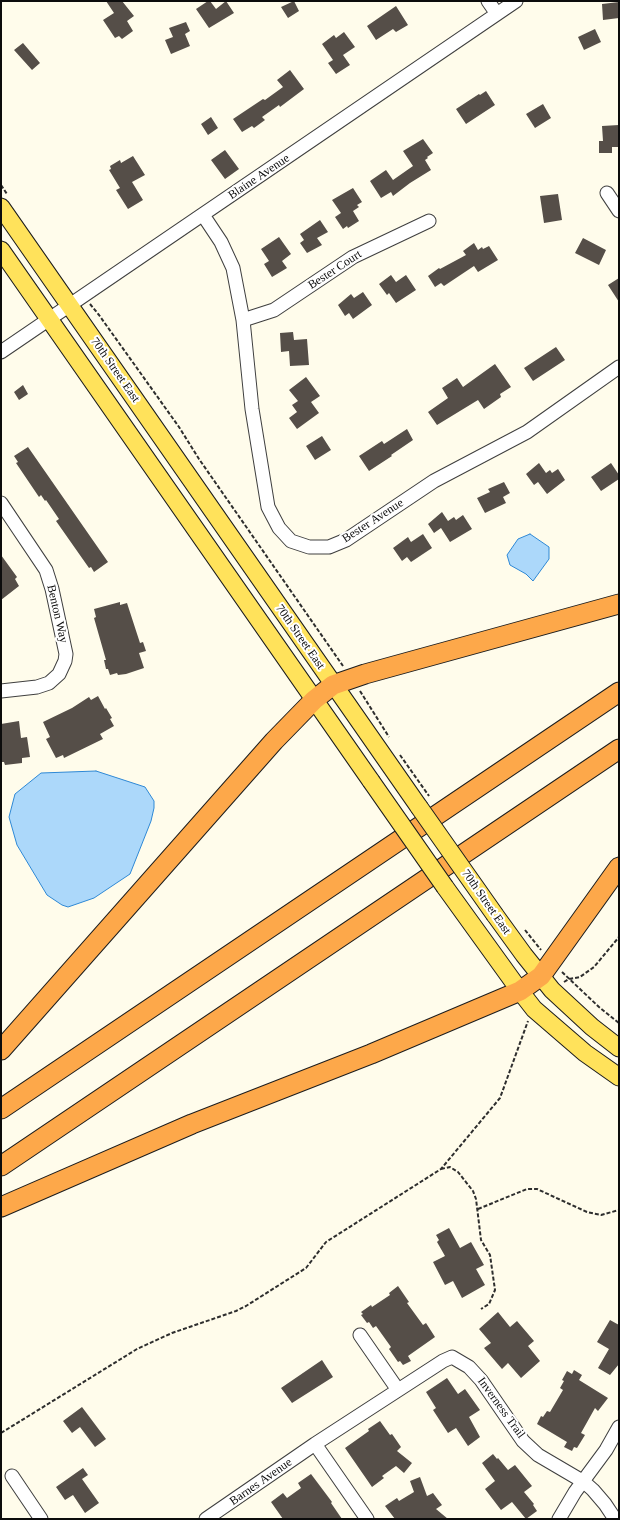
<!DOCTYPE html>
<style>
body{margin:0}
#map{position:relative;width:620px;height:1520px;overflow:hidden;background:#fffceb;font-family:Georgia,serif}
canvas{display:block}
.frame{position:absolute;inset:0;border:2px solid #0c0c0c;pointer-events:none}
</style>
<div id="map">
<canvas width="620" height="1520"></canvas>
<div class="frame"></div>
</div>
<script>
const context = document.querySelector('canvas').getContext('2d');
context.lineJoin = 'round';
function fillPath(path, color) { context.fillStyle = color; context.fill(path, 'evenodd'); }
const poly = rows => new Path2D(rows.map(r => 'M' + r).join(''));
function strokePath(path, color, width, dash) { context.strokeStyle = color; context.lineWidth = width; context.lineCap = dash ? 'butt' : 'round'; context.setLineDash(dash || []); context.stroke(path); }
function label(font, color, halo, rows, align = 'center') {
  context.font = font + ' Georgia,serif'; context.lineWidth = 4; context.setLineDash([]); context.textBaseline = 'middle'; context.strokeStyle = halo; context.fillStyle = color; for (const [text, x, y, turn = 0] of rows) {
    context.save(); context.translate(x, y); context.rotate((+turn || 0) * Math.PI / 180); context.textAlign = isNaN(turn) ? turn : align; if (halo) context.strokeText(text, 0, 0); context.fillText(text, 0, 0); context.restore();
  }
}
const water = poly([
 [530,534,549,547,549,559,533,581,526,574,510,565,507,555,518,539,530,534],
 [96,771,145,787,154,801,154,808,151,821,130,874,94,898,68,907,62,905,47,895,17,845,9,817,15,794,41,773,96,771]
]);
const building = poly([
 [106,1,122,1,134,16,127,21,133,31,122,39,119,36,115,38,103,20,114,13],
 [208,1,210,1,216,9,226,1,234,13,209,28,196,9],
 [294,1,299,11,288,18,281,7],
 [619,2,619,18,603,20,602,4],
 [396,6,408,25,396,32,393,29,376,40,367,26],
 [186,22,190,31,185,34,190,46,171,54,165,40,173,37,169,28],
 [595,29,601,42,584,50,578,37],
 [344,32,355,47,343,55,350,65,336,74,328,63,333,60,322,44,334,35,336,38],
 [23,43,40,63,32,70,14,50],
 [290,70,304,89,280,107,279,105,262,117,265,120,254,128,252,126,242,132,233,119,263,99,265,100,283,87,277,80],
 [486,91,495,105,466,124,456,109,479,94,480,95],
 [543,104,551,118,535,128,526,114],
 [211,117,218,128,208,135,201,124],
 [619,125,618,147,612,147,612,153,599,153,599,141,603,141,602,126],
 [423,139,433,153,427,157,428,158,425,160,431,170,410,183,393,196,391,192,381,198,370,181,386,170,393,180,413,166,403,151],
 [225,150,239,169,225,179,211,160],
 [133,156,145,175,132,182,143,200,128,209,116,190,120,188,109,170,111,169,110,166,120,160,121,163],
 [353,188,362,202,357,205,359,207,353,211,359,221,348,228,347,226,343,229,335,217,341,213,332,200],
 [558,194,562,220,544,223,540,196],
 [320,220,328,232,317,238,322,245,307,253,300,243,304,240,300,234],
 [279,237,291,254,282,261,287,268,272,277,264,264,269,261,261,249],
 [583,238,606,250,599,265,575,253],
 [474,243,478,250,482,247,483,249,489,246,498,260,478,272,474,266,444,286,441,283,435,287,428,276,439,268,440,269,466,255,463,251],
 [391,275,396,282,406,275,416,290,396,303,389,293,387,295,379,284],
 [619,278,619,302,608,285],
 [363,292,372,305,353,319,349,313,345,316,338,305,351,294,354,298],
 [293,332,294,340,307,339,309,365,290,366,289,351,281,352,280,333],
 [556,347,565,360,533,381,524,368],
 [495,364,511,387,500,394,501,397,484,409,478,400,437,425,428,412,448,398,442,388,457,378,463,387],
 [306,377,320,396,311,402,319,413,297,429,289,418,297,412,292,405,298,401,289,390],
 [23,385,28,394,19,400,14,392],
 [407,429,413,440,391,455,392,456,369,471,359,456,382,441,384,444],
 [322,436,331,450,315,460,306,446],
 [28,447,108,562,94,572,91,567,89,568,56,521,59,519,46,500,45,501,41,495,39,497,16,463,18,462,14,456],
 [539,463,546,473,550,470,552,473,558,469,565,480,547,494,538,482,534,485,526,474],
 [611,463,619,475,619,479,601,491,591,477],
 [504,482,510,493,503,497,506,503,485,513,477,498,490,492,488,489],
 [442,512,448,521,454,517,456,520,463,515,472,529,450,542,441,528,434,533,428,524],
 [423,534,432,548,411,562,407,557,402,561,393,548,408,537,411,542],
 [1,555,17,577,15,579,19,586,1,600],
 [120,602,120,605,127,603,140,643,143,642,146,651,139,653,144,668,126,674,118,675,117,673,110,675,108,669,106,669,104,660,106,660,94,618,96,617,94,609],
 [98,696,105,709,106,708,112,718,110,719,114,726,100,734,103,739,64,758,63,755,56,758,46,739,50,737,43,722,72,708,89,697,91,700],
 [19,721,21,738,27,737,30,757,22,758,22,763,5,765,4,762,1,762,1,724],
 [449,1228,460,1248,471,1242,484,1265,476,1269,485,1285,462,1298,453,1281,445,1285,433,1262,445,1256,437,1242,439,1240,436,1235],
 [398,1286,409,1302,407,1303,423,1325,426,1323,435,1337,408,1356,411,1361,403,1365,400,1361,398,1362,389,1349,391,1347,376,1326,373,1328,369,1322,367,1323,361,1315,363,1314,361,1312,371,1305,372,1307,390,1295,389,1293],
 [498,1312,510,1327,517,1321,534,1341,528,1346,540,1361,521,1378,508,1363,502,1369,484,1348,491,1343,479,1329],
 [610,1320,619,1325,619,1364,610,1375,598,1368,609,1349,597,1342],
 [322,1360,333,1377,292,1403,281,1388],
 [574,1370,582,1375,579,1380,608,1398,598,1411,595,1408,581,1433,585,1435,577,1448,574,1447,572,1451,564,1447,567,1442,537,1424,541,1416,543,1417,547,1411,550,1412,563,1390,560,1388,564,1381,562,1380,567,1371,572,1374],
 [447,1378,458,1394,465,1389,480,1410,469,1417,480,1437,468,1446,456,1428,448,1433,433,1410,436,1408,426,1392],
 [82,1407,106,1439,95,1447,80,1427,72,1433,63,1421],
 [380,1421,390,1435,392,1434,401,1447,397,1451,412,1463,404,1473,396,1466,382,1476,384,1478,372,1487,345,1448,369,1431,368,1429],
 [493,1454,497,1459,498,1458,508,1470,515,1465,532,1486,524,1492,534,1504,533,1505,537,1511,526,1519,512,1502,501,1510,485,1489,495,1481,482,1463],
 [83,1468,88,1475,82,1479,99,1503,85,1513,73,1495,65,1500,56,1487],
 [311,1474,332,1502,331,1503,342,1519,283,1519,271,1502,283,1493,287,1498,301,1488,298,1483],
 [420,1477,427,1496,433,1493,442,1505,436,1509,448,1519,395,1519,385,1506,397,1498,399,1501,414,1492,410,1481]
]);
const path = poly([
 [1,185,7,194],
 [90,304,99,315,179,427,199,459,343,666],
 [360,691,389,737],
 [525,930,541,950],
 [562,972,599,1007,619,1023],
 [564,982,569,979,580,977,594,967,619,937],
 [441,1169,450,1167,458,1172,473,1191,476,1199,481,1240,490,1255,495,1290,489,1304,481,1309],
 [478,1209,527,1189,537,1189,587,1212,601,1215,619,1210],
 [1,1433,137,1349,172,1333,236,1311,246,1306,306,1268,326,1242,441,1169,500,1098,528,1021]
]);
const minor = poly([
 [488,1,497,14],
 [607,193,619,211],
 [203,215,221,242,233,268,243,320,252,409,268,507,279,528,291,541,309,547,329,547,346,540,434,481,527,432,619,367],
 [243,320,274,310,353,257,429,221],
 [1,352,516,1],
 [1,503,46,570,52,589,66,654,65,661,59,674,49,683,37,687,1,691],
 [360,1335,398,1390],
 [315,1444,367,1519],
 [12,1476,41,1519],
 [206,1519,315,1444,443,1361,452,1357,469,1367,481,1380,523,1441,538,1455,584,1482,593,1490,605,1504,615,1519],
 [559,1519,575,1492,606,1450,619,1427]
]);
const major = poly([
 [1,207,419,807],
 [1,250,371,781],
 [445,887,520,991,534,1009,585,1053,619,1077],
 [495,915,524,955,552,990,592,1027,619,1048]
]);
const highway = poly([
 [1,1050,274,741,314,700,333,685,365,674,619,604],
 [1,1109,619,692],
 [1,1166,619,749],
 [1,1207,192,1124,371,1054,520,991,541,976,619,867]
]);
const pathBridge = poly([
 [400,755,429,796]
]);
const majorBridge = poly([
 [371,781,445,887],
 [419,807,495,915]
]);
const streetNames = [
 ["Blaine Avenue",259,177,-34],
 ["Bester Court",335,270,-33],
 ["70th Street East",115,370,55],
 ["Bester Avenue",373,521,-33],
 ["Benton Way",57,614,77],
 ["70th Street East",300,637,55],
 ["70th Street East",486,902,55],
 ["Inverness Trail",501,1408,54],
 ["Barnes Avenue",261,1482,-35]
];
fillPath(water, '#acd8fa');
strokePath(water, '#2e88d5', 1);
fillPath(building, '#554e48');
strokePath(minor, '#3f3f3f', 15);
strokePath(major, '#1d1d1d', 19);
strokePath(highway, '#1d1d1d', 21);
strokePath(path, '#2e2e2e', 2, [4, 2]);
strokePath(minor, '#fff', 13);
strokePath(major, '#ffe25b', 17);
strokePath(highway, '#fda84a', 19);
strokePath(majorBridge, '#1d1d1d', 19, []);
strokePath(pathBridge, '#2e2e2e', 2, [4, 2]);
strokePath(majorBridge, '#ffe25b', 17);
label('12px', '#0c0c0c', '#fff', streetNames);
</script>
